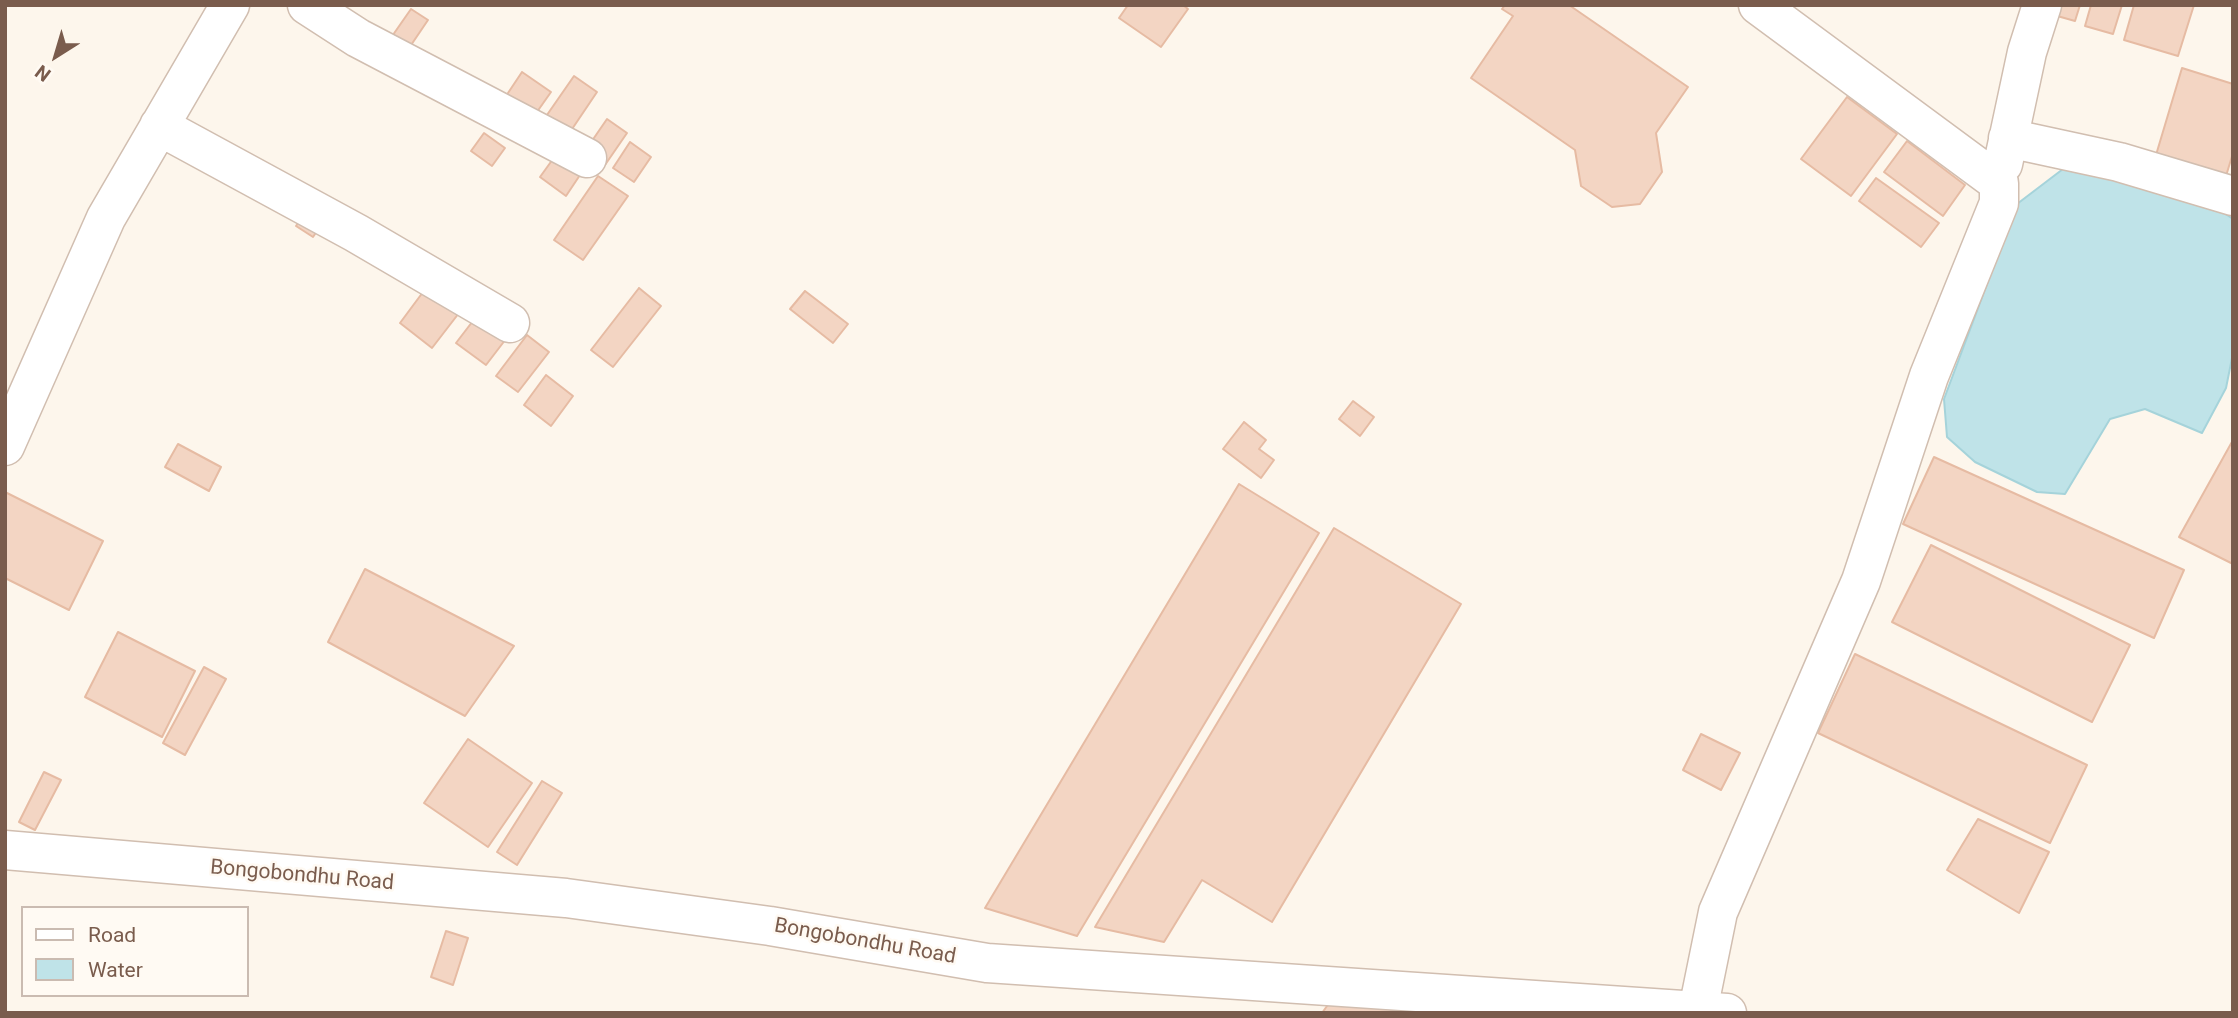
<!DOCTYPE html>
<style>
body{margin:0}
#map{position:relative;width:2238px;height:1018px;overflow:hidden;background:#fdf6ec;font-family:Roboto,sans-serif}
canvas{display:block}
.frame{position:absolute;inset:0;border:7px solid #7a5c4d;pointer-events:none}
.legend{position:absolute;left:21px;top:906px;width:228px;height:91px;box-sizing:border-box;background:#fffaf3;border:2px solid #cabbb1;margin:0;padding:9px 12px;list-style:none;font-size:21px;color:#7a5c4d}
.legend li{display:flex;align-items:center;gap:14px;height:35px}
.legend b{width:35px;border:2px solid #cabbb1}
.north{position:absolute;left:21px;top:21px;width:70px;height:70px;-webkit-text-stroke:5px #fffaf3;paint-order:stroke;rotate:217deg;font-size:19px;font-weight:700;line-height:28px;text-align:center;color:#7a5c4d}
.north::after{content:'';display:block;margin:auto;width:24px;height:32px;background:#7a5c4d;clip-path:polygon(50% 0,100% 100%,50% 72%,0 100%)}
</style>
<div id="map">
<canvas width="2238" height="1018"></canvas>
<div class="frame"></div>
<ul class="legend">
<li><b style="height:9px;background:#fff"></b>Road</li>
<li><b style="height:19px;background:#bfe3e8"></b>Water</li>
</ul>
<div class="north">N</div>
</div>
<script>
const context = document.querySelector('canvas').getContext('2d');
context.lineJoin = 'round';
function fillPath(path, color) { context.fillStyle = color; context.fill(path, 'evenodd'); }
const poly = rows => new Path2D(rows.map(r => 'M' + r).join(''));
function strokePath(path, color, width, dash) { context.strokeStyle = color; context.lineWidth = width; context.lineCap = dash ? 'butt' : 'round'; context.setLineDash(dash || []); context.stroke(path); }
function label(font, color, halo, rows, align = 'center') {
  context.font = font + ' Roboto,sans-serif'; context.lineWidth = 5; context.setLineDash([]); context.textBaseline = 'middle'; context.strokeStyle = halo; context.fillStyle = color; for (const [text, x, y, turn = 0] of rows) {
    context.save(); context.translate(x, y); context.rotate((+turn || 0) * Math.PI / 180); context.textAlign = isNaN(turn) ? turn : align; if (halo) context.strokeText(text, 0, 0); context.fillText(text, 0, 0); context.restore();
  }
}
const water = poly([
 [2063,169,2154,187,2224,213,2233,219,2233,353,2226,388,2202,433,2145,409,2110,419,2065,494,2037,492,1975,462,1947,437,1944,399,2017,204,2063,169]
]);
const building = poly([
 [1128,5,1183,5,1188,9,1161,47,1119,18,1128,5],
 [1505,5,1569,5,1688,87,1656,133,1662,172,1640,204,1612,207,1581,186,1575,150,1471,78,1513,16,1502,9,1505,5],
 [2045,5,2080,5,2075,21,2043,12,2045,5],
 [2091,5,2122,5,2113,34,2085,26,2091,5],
 [2134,5,2194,5,2178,56,2124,40,2134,5],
 [411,9,428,20,405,54,388,42,411,9],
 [2182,68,2233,84,2233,153,2226,176,2156,155,2182,68],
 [522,72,551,92,532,119,504,99,522,72],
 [574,76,597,92,564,141,540,125,574,76],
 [1847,97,1897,134,1851,196,1801,159,1847,97],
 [607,119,627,133,605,165,585,151,607,119],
 [484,133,505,148,492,166,471,151,484,133],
 [1907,141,1965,185,1943,216,1884,172,1907,141],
 [630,142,651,157,634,182,613,168,630,142],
 [558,152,584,169,566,196,540,177,558,152],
 [598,176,628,196,583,260,554,240,598,176],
 [1876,178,1939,223,1921,247,1859,201,1876,178],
 [305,213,321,225,313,237,296,226,305,213],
 [426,288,459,313,432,348,400,323,426,288],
 [639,288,661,306,613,367,591,350,639,288],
 [805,291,848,324,833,343,790,309,805,291],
 [479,313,509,335,486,365,456,343,479,313],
 [527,335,549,352,518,392,496,376,527,335],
 [546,375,573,396,551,426,524,405,546,375],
 [1353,401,1374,417,1360,436,1339,419,1353,401],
 [1244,422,1266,440,1259,449,1274,460,1261,478,1223,449,1244,422],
 [2233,440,2233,564,2179,537,2233,440],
 [178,444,221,467,209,491,165,467,178,444],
 [1934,457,2184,570,2154,638,1903,524,1934,457],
 [1239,484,1319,533,1077,936,985,908,1239,484],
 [5,492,103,541,69,610,5,578,5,492],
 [1334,528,1461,604,1272,922,1202,880,1164,942,1095,927,1334,528],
 [1931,545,2130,645,2092,722,1892,622,1931,545],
 [365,569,514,646,465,716,328,642,365,569],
 [118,632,195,671,162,737,85,697,118,632],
 [1855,654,2087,765,2050,843,1818,733,1855,654],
 [204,667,226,679,185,755,163,743,204,667],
 [1701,734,1740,753,1721,790,1683,770,1701,734],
 [468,739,532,783,488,847,424,803,468,739],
 [44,772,61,780,35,830,19,822,44,772],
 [542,781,562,793,517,865,497,852,542,781],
 [1978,819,2049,852,2019,913,1947,870,1978,819],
 [446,931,468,938,453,985,431,977,446,931],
 [1332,999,1411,1013,1322,1013,1332,999]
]);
const minor = poly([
 [307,5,358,38,587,158],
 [159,126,356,233,510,323],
 [2008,138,2119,162,2233,196],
 [2003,164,2027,52,2042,5],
 [5,446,106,218,230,5],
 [5,850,566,898,770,926,987,963,1727,1013],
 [1698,1010,1718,912,1861,581,1929,376,1999,203,1999,183,1758,5]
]);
const streetNames = [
 ["Bongobondhu Road",302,876,5],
 ["Bongobondhu Road",865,942,10]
];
fillPath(water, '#bfe3e8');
strokePath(water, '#a5d3da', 2);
fillPath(building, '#f3d5c3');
strokePath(building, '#e6bba3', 2);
strokePath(minor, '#d1beb0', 41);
strokePath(minor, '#fff', 38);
label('21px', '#7a5c4d', '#fffaf3', streetNames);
</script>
